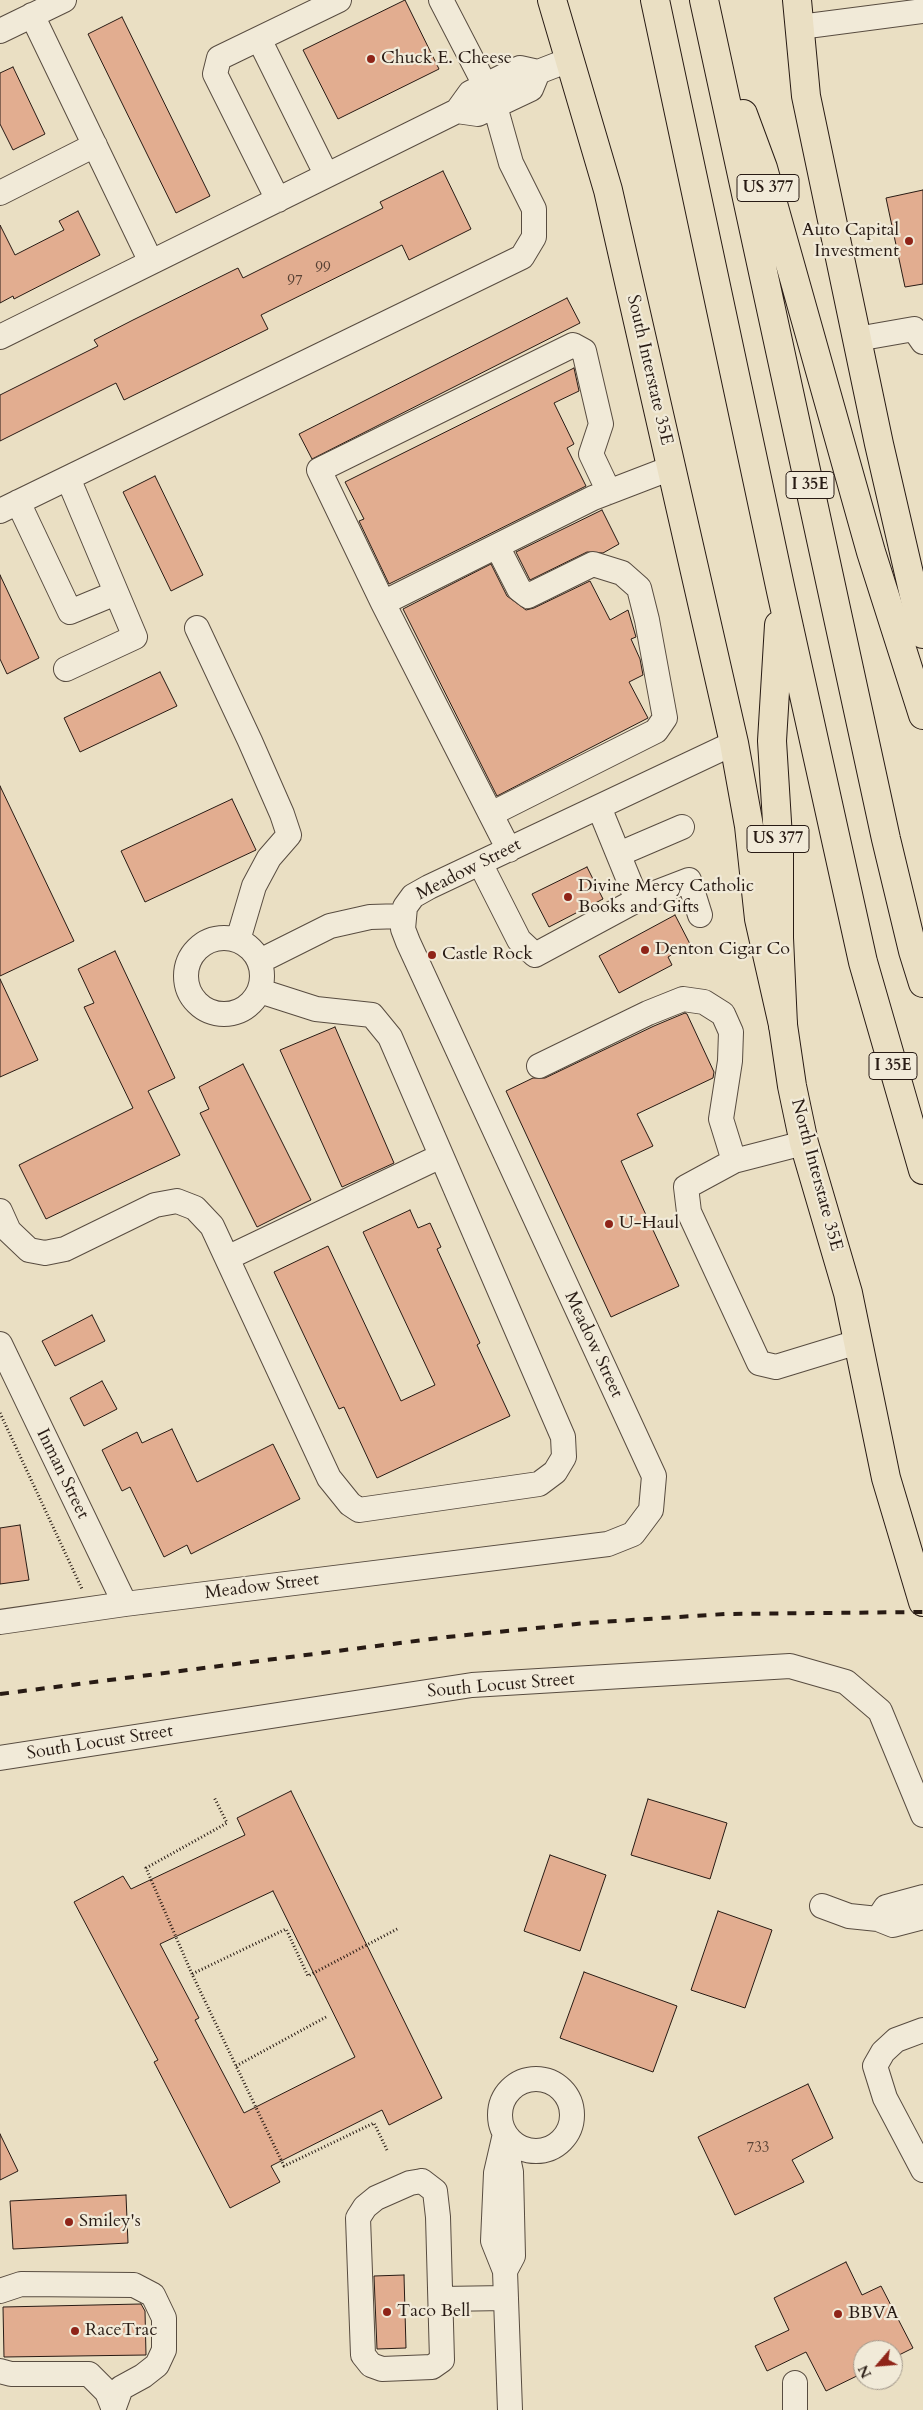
<!DOCTYPE html>
<style>
body{margin:0}
#map{position:relative;width:923px;height:2410px;overflow:hidden;background:#eadfc3;font-family:Cardo,serif}
canvas{display:block}
.north{position:absolute;left:853px;top:2340px;width:50px;height:50px;box-sizing:border-box;background:#f1ead8;border:1px solid #a1978a;border-radius:50%;rotate:243deg;font-size:14px;font-weight:700;line-height:20px;text-align:center;color:#281b14}
.north::after{content:'';display:block;margin:auto;width:18px;height:22px;background:#8f2418;clip-path:polygon(50% 0,100% 100%,50% 72%,0 100%)}
</style>
<div id="map">
<canvas width="923" height="2410"></canvas>
<div class="north">N</div>
</div>
<script>
const context = document.querySelector('canvas').getContext('2d');
context.lineJoin = 'round';
function fillPath(path, color) { context.fillStyle = color; context.fill(path, 'evenodd'); }
const poly = rows => new Path2D(rows.map(r => 'M' + r).join(''));
function strokePath(path, color, width, dash) { context.strokeStyle = color; context.lineWidth = width; context.lineCap = dash ? 'butt' : 'round'; context.setLineDash(dash || []); context.stroke(path); }
function label(font, color, halo, rows, align = 'center') {
  context.font = font + ' Cardo,serif'; context.lineWidth = 4.5; context.setLineDash([]); context.textBaseline = 'middle'; context.strokeStyle = halo; context.fillStyle = color; for (const [text, x, y, turn = 0] of rows) {
    context.save(); context.translate(x, y); context.rotate((+turn || 0) * Math.PI / 180); context.textAlign = isNaN(turn) ? turn : align; if (halo) context.strokeText(text, 0, 0); context.fillText(text, 0, 0); context.restore();
  }
}
const building = poly([
 [405,0,439,69,338,119,303,50,405,0],
 [122,17,210,196,176,213,88,34,122,17],
 [13,67,45,134,13,150,0,124,0,73,13,67],
 [443,171,471,229,409,260,402,245,261,315,268,329,124,400,116,383,0,441,0,395,98,346,94,340,133,320,238,268,243,278,383,208,380,202,443,171],
 [923,190,923,284,905,287,886,198,923,190],
 [78,211,100,255,14,299,13,296,0,303,0,225,15,255,64,230,59,221,78,211],
 [567,298,580,323,312,459,299,434,567,298],
 [574,368,579,391,554,403,574,444,567,448,586,486,389,584,359,521,364,519,345,482,574,368],
 [155,476,203,575,171,591,123,492,155,476],
 [602,510,619,544,603,553,587,552,530,580,516,552,602,510],
 [491,564,507,596,526,610,534,608,590,581,610,620,628,610,636,637,631,639,640,659,643,675,629,682,648,718,497,796,403,609,491,564],
 [0,575,39,658,7,674,0,659,0,575],
 [160,672,177,706,80,752,64,718,160,672],
 [0,786,74,941,0,976,0,786],
 [232,799,256,850,145,902,121,851,232,799],
 [587,867,603,899,549,927,532,894,587,867],
 [675,915,690,944,668,957,672,965,619,993,599,956,675,915],
 [115,951,175,1078,148,1091,180,1155,46,1219,19,1165,133,1108,84,1007,94,1003,78,969,115,951],
 [0,979,38,1060,0,1077,0,979],
 [685,1013,687,1014,714,1072,713,1078,637,1114,653,1146,621,1161,679,1286,611,1317,506,1091,533,1078,545,1078,654,1026,685,1013],
 [335,1027,394,1163,342,1187,280,1050,335,1027],
 [243,1064,311,1200,257,1227,200,1113,209,1109,199,1087,243,1064],
 [410,1210,418,1228,430,1223,441,1247,437,1249,480,1343,477,1345,510,1416,377,1478,344,1407,339,1409,274,1272,328,1246,401,1401,435,1385,363,1232,410,1210],
 [92,1315,105,1341,55,1366,42,1341,92,1315],
 [102,1381,117,1409,84,1426,70,1398,102,1381],
 [172,1429,197,1482,273,1444,300,1499,191,1554,187,1545,164,1557,130,1487,122,1491,102,1450,137,1432,142,1443,172,1429],
 [20,1525,29,1580,0,1584,0,1528,20,1525],
 [291,1791,442,2098,389,2125,382,2110,271,2166,280,2182,230,2208,154,2062,158,2060,74,1902,123,1876,131,1889,245,1835,237,1818,291,1791],
 [273,1891,355,2057,244,2113,195,2020,199,2018,160,1944,273,1891],
 [648,1799,727,1823,710,1879,631,1855,648,1799],
 [550,1855,606,1875,580,1951,524,1931,550,1855],
 [718,1911,772,1930,745,2008,691,1990,718,1911],
 [584,1972,677,2006,653,2072,560,2038,584,1972],
 [808,2084,833,2138,792,2160,804,2182,735,2215,698,2137,808,2084],
 [0,2134,18,2171,0,2180,0,2134],
 [126,2195,128,2243,13,2249,10,2201,126,2195],
 [846,2262,862,2295,881,2286,913,2348,893,2358,893,2350,863,2350,863,2373,826,2391,806,2352,767,2371,755,2346,789,2330,774,2298,846,2262],
 [404,2275,406,2348,377,2349,374,2276,404,2275],
 [141,2304,145,2311,146,2355,4,2357,3,2307,141,2304]
]);
const path = poly([
 [0,1413,82,1589],
 [192,1974,146,1868,227,1823,214,1797],
 [236,2066,326,2017],
 [387,2150,374,2123,284,2166,192,1974,286,1929,308,1976,399,1928]
]);
const minor = poly([
 [441,0,485,85],
 [32,15,151,262],
 [800,27,923,11],
 [0,31,64,0],
 [259,39,326,174],
 [457,111,478,114,531,89,538,72],
 [0,193,95,145],
 [278,200,215,74,219,58,339,0],
 [0,337,457,111,470,93,520,68,538,72,569,60],
 [857,339,914,329,923,342],
 [18,502,70,612,116,593],
 [0,511,522,257,534,237,534,209,511,163,495,106],
 [383,603,319,470,573,345,584,351,601,424,591,454,609,492],
 [197,628,250,741,282,814,289,835,269,858,254,886,238,940],
 [66,669,135,637,68,478],
 [491,814,656,731,665,718,647,620,639,588,622,573,593,564,528,596,519,589,497,546],
 [509,850,383,603,593,498,671,468],
 [619,854,682,827],
 [480,863,519,940,535,955,637,900,599,807],
 [637,900,689,880,700,915],
 '186 976a38 38 0 1 1 76 0a38 38 0 1 1-76 0Z',
 [260,961,330,926,370,917,403,916],
 [539,1066,648,1013,683,999,704,1002,723,1014,731,1032,730,1061,721,1119,734,1161],
 [804,1143,734,1161,686,1187,689,1212,759,1363,776,1367,848,1345,860,1345],
 [0,1211,9,1231,29,1250,45,1253,65,1249,155,1205,177,1201,195,1208,212,1226,329,1478,350,1504,359,1510,539,1484,555,1472,564,1457,563,1437,390,1037,372,1015,316,1009,260,991],
 [227,1258,441,1156],
 [0,1344,125,1604],
 [0,1622,125,1604,608,1544,633,1534,651,1510,654,1476,408,942,403,929,405,907,413,896,429,887,734,743],
 [0,1758,472,1685,790,1666,846,1682,880,1711,923,1815],
 [923,1897,886,1907,878,1919,893,1925,923,1917],
 [822,1906,849,1916,878,1919],
 [923,2030,896,2040,883,2052,875,2066,885,2098,923,2170],
 '500 2115a36 36 0 1 1 72 0a36 36 0 1 1-72 0Z',
 [505,2134,496,2173,493,2241,505,2271,510,2410],
 [422,2181,435,2191,438,2217,442,2360,432,2367,382,2369,371,2365,363,2355,358,2218,365,2207,376,2198,410,2183,422,2181],
 [505,2271,513,2256,511,2172,508,2158],
 [0,2291,21,2284,134,2285,153,2295,164,2318,164,2350,157,2365,143,2376,121,2388,113,2410],
 [441,2299,506,2298],
 [0,2371,11,2374,89,2374,107,2392,113,2407],
 [795,2383,795,2410]
]);
const major = poly([
 [552,0,608,190,734,743,749,826,759,919,783,1025,792,1086,804,1143,848,1293,886,1478,923,1602],
 [797,0,806,96,879,444,923,634]
]);
const highway = poly([
 [655,0,781,591,863,962,923,1170],
 [704,0,886,839,913,951,923,983],
 [743,114,763,168,871,552,923,715],
 [779,625,772,741,779,854,779,938,783,1025]
]);
const rail = poly([
 [0,1694,447,1637,586,1623,725,1614,923,1612]
]);
const markers = [
 [371,59,5,"#8f2418"],
 [909,241,5,"#8f2418"],
 [568,897,5,"#8f2418"],
 [645,950,5,"#8f2418"],
 [432,955,5,"#8f2418"],
 [609,1224,5,"#8f2418"],
 [69,2222,5,"#8f2418"],
 [387,2312,5,"#8f2418"],
 [838,2314,5,"#8f2418"],
 [75,2331,5,"#8f2418"]
];
const numberNames = [
 ["99",323,269],
 ["97",295,282],
 ["733",758,2149]
];
const shields = [
 [768,188,62],
 [810,485,48],
 [778,839,62],
 [893,1066,48]
];
const shieldNames = [
 ["US 377",768,188],
 ["I 35E",810,485],
 ["US 377",778,839],
 ["I 35E",893,1066]
];
const poiNames = [
 ["Chuck E. Cheese",381,59],
 ["Auto Capital",899,231,"right"],
 ["Investment",899,252,"right"],
 ["Divine Mercy Catholic",578,887],
 ["Books and Gifts",578,908],
 ["Denton Cigar Co",655,950],
 ["Castle Rock",442,955],
 ["U-Haul",619,1224],
 ["Smiley's",79,2222],
 ["Taco Bell",397,2312],
 ["BBVA",848,2314],
 ["RaceTrac",85,2331]
];
const streetNames = [
 ["South Interstate 35E",649,370,77],
 ["Meadow Street",469,870,-27],
 ["North Interstate 35E",816,1175,75],
 ["Meadow Street",593,1345,65],
 ["Inman Street",62,1474,64],
 ["Meadow Street",262,1587,-7],
 ["South Locust Street",501,1686,-5],
 ["South Locust Street",100,1743,-9]
];
fillPath(building, '#e2ad90');
strokePath(building, '#281b14', 1);
strokePath(minor, '#584c40', 26);
strokePath(major, '#281b14', 30);
strokePath(highway, '#281b14', 30);
strokePath(path, '#281b14', 3, [1, 2.5]);
strokePath(minor, '#f1ead8', 24);
strokePath(major, '#eadfc3', 28);
strokePath(highway, '#eadfc3', 28);
strokePath(rail, '#281b14', 4, [9, 9]);
for (const [x, y, r, color] of markers) { const dot = new Path2D(); dot.arc(x, y, r, 0, 2 * Math.PI); context.fillStyle = color; context.fill(dot); strokePath(dot, '#f1ead8', 2); }
label('15px', '#564033', null, numberNames);
for (const [x, y, w] of shields) { const box = new Path2D(); box.roundRect(x - w / 2, y - 13.5, w, 27, 4); context.fillStyle = '#f1ead8'; context.fill(box); strokePath(box, '#281b14', 1); }
label('bold 16px', '#281b14', null, shieldNames);
label('18px', '#281b14', '#f1ead8', poiNames, 'left');
label('18px', '#281b14', '#f1ead8', streetNames);
</script>
